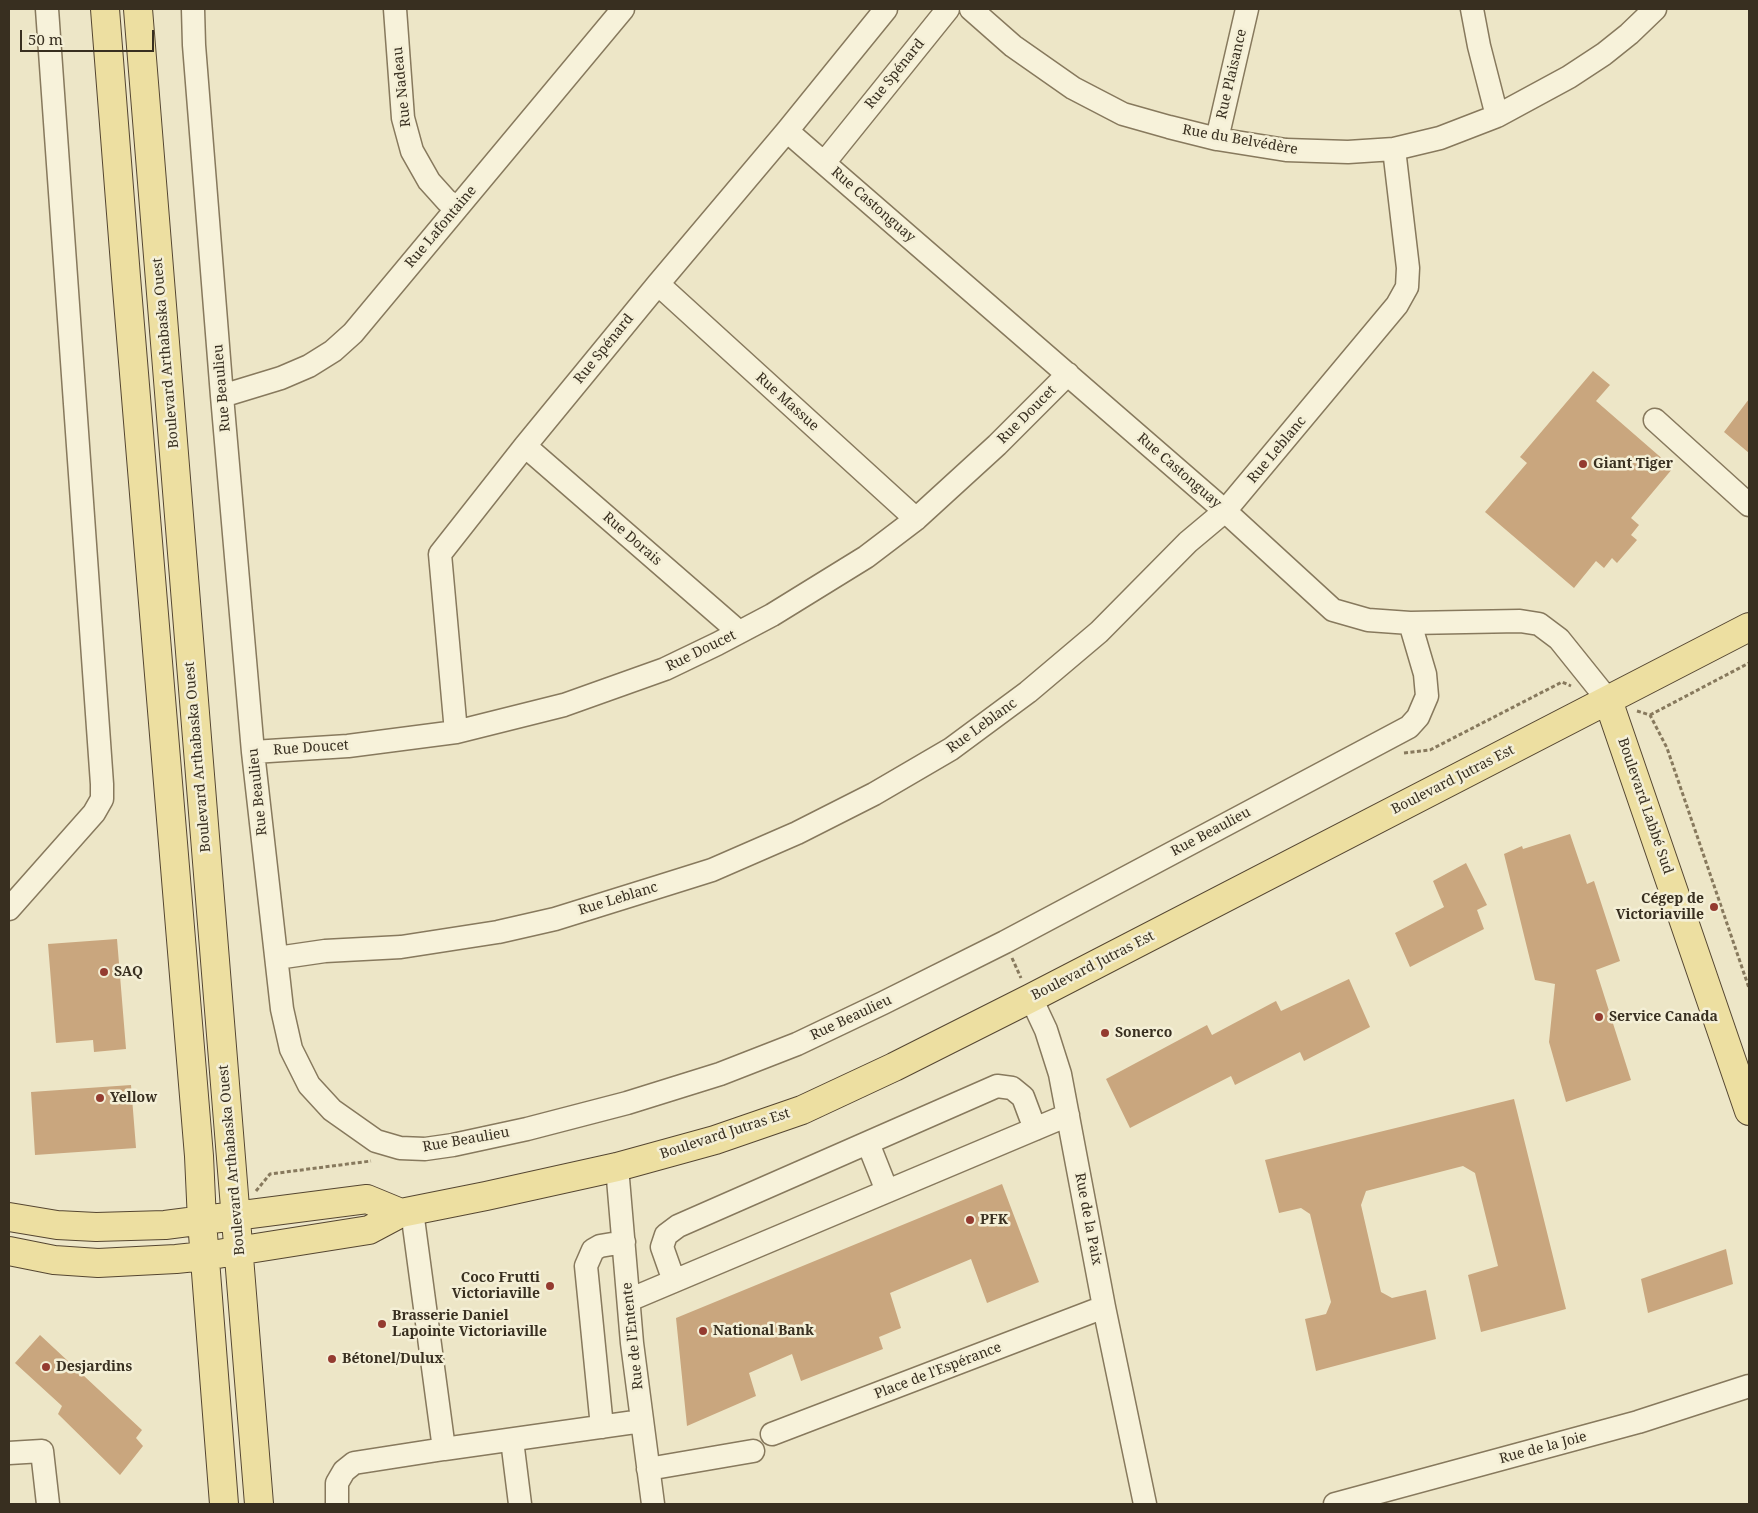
<!DOCTYPE html>
<meta charset="utf-8">
<style>
body{margin:0}
#map{position:relative;width:1758px;height:1513px;overflow:hidden;background:#ede6c7;font-family:"Noto Serif",serif}
canvas{display:block}
.frame{position:absolute;inset:0;border:10px solid #382f20;pointer-events:none}
.scale{position:absolute;left:20px;top:30px;width:134px;height:22px;box-sizing:border-box;border:2px solid #382f20;border-top:0;padding-left:6px;font-size:15px;line-height:18px;white-space:nowrap;color:#382f20;-webkit-text-stroke:4px #f4efd6;paint-order:stroke}
</style>
<div id="map">
<canvas width="1758" height="1513"></canvas>
<div class="frame"></div>
<div class="scale">50 m</div>
</div>
<script>
const context = document.querySelector('canvas').getContext('2d');
context.lineJoin = 'round';
function fillPath(path, color) { context.fillStyle = color; context.fill(path, 'evenodd'); }
const poly = rows => new Path2D(rows.map(r => 'M' + r).join(''));
function strokePath(path, color, width, dash) { context.strokeStyle = color; context.lineWidth = width; context.lineCap = dash ? 'butt' : 'round'; context.setLineDash(dash || []); context.stroke(path); }
function label(font, color, halo, rows, align = 'center') {
  context.font = font + ' "Noto Serif",serif'; context.lineWidth = 5; context.setLineDash([]); context.textBaseline = 'middle'; context.strokeStyle = halo; context.fillStyle = color; for (const [text, x, y, turn = 0] of rows) {
    context.save(); context.translate(x, y); context.rotate((+turn || 0) * Math.PI / 180); context.textAlign = isNaN(turn) ? turn : align; if (halo) context.strokeText(text, 0, 0); context.fillText(text, 0, 0); context.restore();
  }
}
const building = poly([
 [1593,371,1610,385,1596,401,1673,468,1631,518,1639,525,1631,535,1637,540,1617,563,1612,558,1604,568,1596,561,1574,588,1485,512,1527,463,1520,457],
 [1749,399,1749,453,1724,432],
 [1570,834,1587,884,1594,881,1620,961,1596,970,1631,1080,1566,1102,1549,1042,1555,984,1535,980,1504,854,1522,846,1523,849],
 [1466,863,1487,905,1477,910,1484,929,1410,967,1395,933,1444,907,1433,881],
 [117,939,126,1049,94,1052,93,1040,56,1043,48,944],
 [1349,979,1370,1027,1304,1061,1300,1052,1235,1085,1231,1076,1130,1128,1106,1079,1207,1025,1212,1035,1276,1001,1281,1011],
 [131,1085,136,1148,35,1155,31,1092],
 [1514,1099,1566,1309,1481,1332,1468,1275,1498,1266,1475,1173,1463,1166,1366,1191,1361,1205,1381,1292,1392,1298,1426,1290,1436,1339,1316,1371,1305,1319,1326,1314,1331,1302,1310,1214,1301,1208,1279,1213,1265,1160],
 [1002,1184,1039,1282,987,1303,971,1259,890,1293,901,1328,879,1337,883,1349,801,1381,792,1354,749,1373,756,1396,687,1426,676,1318],
 [1726,1249,1733,1284,1648,1313,1641,1279],
 [40,1335,142,1430,136,1438,143,1446,120,1475,58,1414,62,1406,15,1363]
]);
const path = poly([
 [1637,711,1650,715,1667,748,1749,988],
 [1650,715,1749,663],
 [1404,753,1430,750,1562,682,1571,686],
 [1012,958,1021,978],
 [256,1191,270,1174,371,1161]
]);
const minor = poly([
 [193,9,194,45,222,396,253,752,282,1009,291,1049,309,1085,332,1110,376,1141,400,1148,425,1149,453,1145,527,1129,627,1103,720,1074,797,1044,883,1003,1005,942,1409,727,1418,717,1427,696,1425,674,1410,623],
 [395,9,403,118,412,151,429,181,447,201,458,207],
 [971,9,1013,46,1073,88,1123,114,1169,127,1217,139,1286,150,1348,152,1394,149,1440,138,1497,116,1569,77,1604,54,1629,34,1655,9],
 [1472,9,1479,46,1497,116],
 [787,131,1225,511,1333,610,1368,620,1410,623,1520,621,1539,624,1559,639,1608,700],
 [1217,139,1247,9],
 [824,163,948,9],
 [658,284,916,519],
 [222,396,281,378,309,366,333,351,353,333,623,9],
 [1655,420,1749,505],
 [525,446,739,632],
 [456,732,440,554,525,446,658,284,787,131,886,9],
 [253,752,348,746,456,732,564,705,665,669,717,644,772,615,866,557,916,519,997,445,1068,374],
 [9,909,94,813,102,799,102,784,47,9],
 [277,958,325,951,401,947,498,932,555,919,661,886,712,870,797,833,874,794,951,749,1028,692,1099,632,1188,542,1225,511,1397,305,1407,287,1408,268,1394,149],
 [1031,998,1046,1030,1060,1074,1104,1307,1145,1504],
 [868,1143,887,1191],
 [617,1167,632,1343,653,1504],
 [412,1211,444,1449,642,1421],
 [674,1281,662,1247,666,1235,678,1226,997,1086,1012,1088,1023,1097,1035,1129],
 [629,1300,1068,1115],
 [602,1427,586,1266,593,1250,600,1246,624,1242],
 [772,1434,1104,1307],
 [512,1440,520,1504],
 [9,1453,42,1451,48,1504],
 [648,1469,753,1451],
 [337,1504,337,1483,344,1471,354,1463,444,1449],
 [1335,1504,1638,1422,1749,1386]
]);
const major = poly([
 [105,9,126,277,199,1156,202,1221,224,1504],
 [138,9,259,1504],
 [1608,700,1749,1111],
 [9,1217,57,1225,96,1227,165,1225,367,1199,401,1213],
 [9,1251,54,1260,98,1263,176,1259,205,1256,369,1230,401,1213,486,1196,617,1167,715,1140,802,1110,894,1067,1031,998,1749,627]
]);
const markers = [
 [1583,464,5,"#943b30"],
 [1714,907,5,"#943b30"],
 [104,972,5,"#943b30"],
 [1599,1017,5,"#943b30"],
 [1105,1033,5,"#943b30"],
 [100,1098,5,"#943b30"],
 [970,1220,5,"#943b30"],
 [550,1286,5,"#943b30"],
 [382,1324,5,"#943b30"],
 [703,1331,5,"#943b30"],
 [332,1359,5,"#943b30"],
 [46,1367,5,"#943b30"]
];
const streetNames = [
 ["Rue Spénard",895,74,-51],
 ["Rue Plaisance",1232,74,-77],
 ["Rue Nadeau",402,87,-96],
 ["Rue du Belvédère",1240,140,10],
 ["Rue Castonguay",873,205,41],
 ["Rue Lafontaine",441,227,-50],
 ["Rue Spénard",604,349,-51],
 ["Boulevard Arthabaska Ouest",166,353,-95],
 ["Rue Beaulieu",222,388,-95],
 ["Rue Massue",787,402,42],
 ["Rue Doucet",1027,415,-45],
 ["Rue Leblanc",1277,450,-50],
 ["Rue Castonguay",1179,471,41],
 ["Rue Dorais",632,539,41],
 ["Rue Doucet",701,651,-26],
 ["Rue Leblanc",982,726,-36],
 ["Rue Doucet",311,748,-4],
 ["Boulevard Arthabaska Ouest",198,757,-95],
 ["Boulevard Jutras Est",1453,780,-27],
 ["Rue Beaulieu",258,792,-96],
 ["Boulevard Labbé Sud",1645,806,71],
 ["Rue Beaulieu",1211,832,-28],
 ["Rue Leblanc",618,899,-17],
 ["Boulevard Jutras Est",1093,966,-27],
 ["Rue Beaulieu",851,1018,-25],
 ["Boulevard Jutras Est",725,1134,-18],
 ["Rue Beaulieu",466,1140,-10],
 ["Boulevard Arthabaska Ouest",232,1160,-95],
 ["Rue de la Paix",1088,1219,79],
 ["Rue de l'Entente",633,1336,-96],
 ["Place de l'Espérance",938,1371,-21],
 ["Rue de la Joie",1543,1448,-15]
];
const poiNames = [
 ["Giant Tiger",1593,464],
 ["Cégep de",1704,899,"right"],
 ["Victoriaville",1704,915,"right"],
 ["SAQ",114,972],
 ["Service Canada",1609,1017],
 ["Sonerco",1115,1033],
 ["Yellow",110,1098],
 ["PFK",980,1220],
 ["Coco Frutti",540,1278,"right"],
 ["Victoriaville",540,1294,"right"],
 ["Brasserie Daniel",392,1316],
 ["Lapointe Victoriaville",392,1332],
 ["National Bank",713,1331],
 ["Bétonel/Dulux",342,1359],
 ["Desjardins",56,1367]
];
fillPath(building, '#c9a67e');
strokePath(minor, '#87795d', 25);
strokePath(major, '#554631', 30);
strokePath(path, '#87795d', 3, [4, 2.5]);
strokePath(minor, '#f7f2da', 22);
strokePath(major, '#eddfa1', 28);
for (const [x, y, r, color] of markers) { const dot = new Path2D(); dot.arc(x, y, r, 0, 2 * Math.PI); context.fillStyle = color; context.fill(dot); strokePath(dot, '#f4efd6', 2); }
label('14px', '#382f20', '#f4efd6', streetNames);
label('bold 14px', '#382f20', '#f4efd6', poiNames, 'left');
</script>
